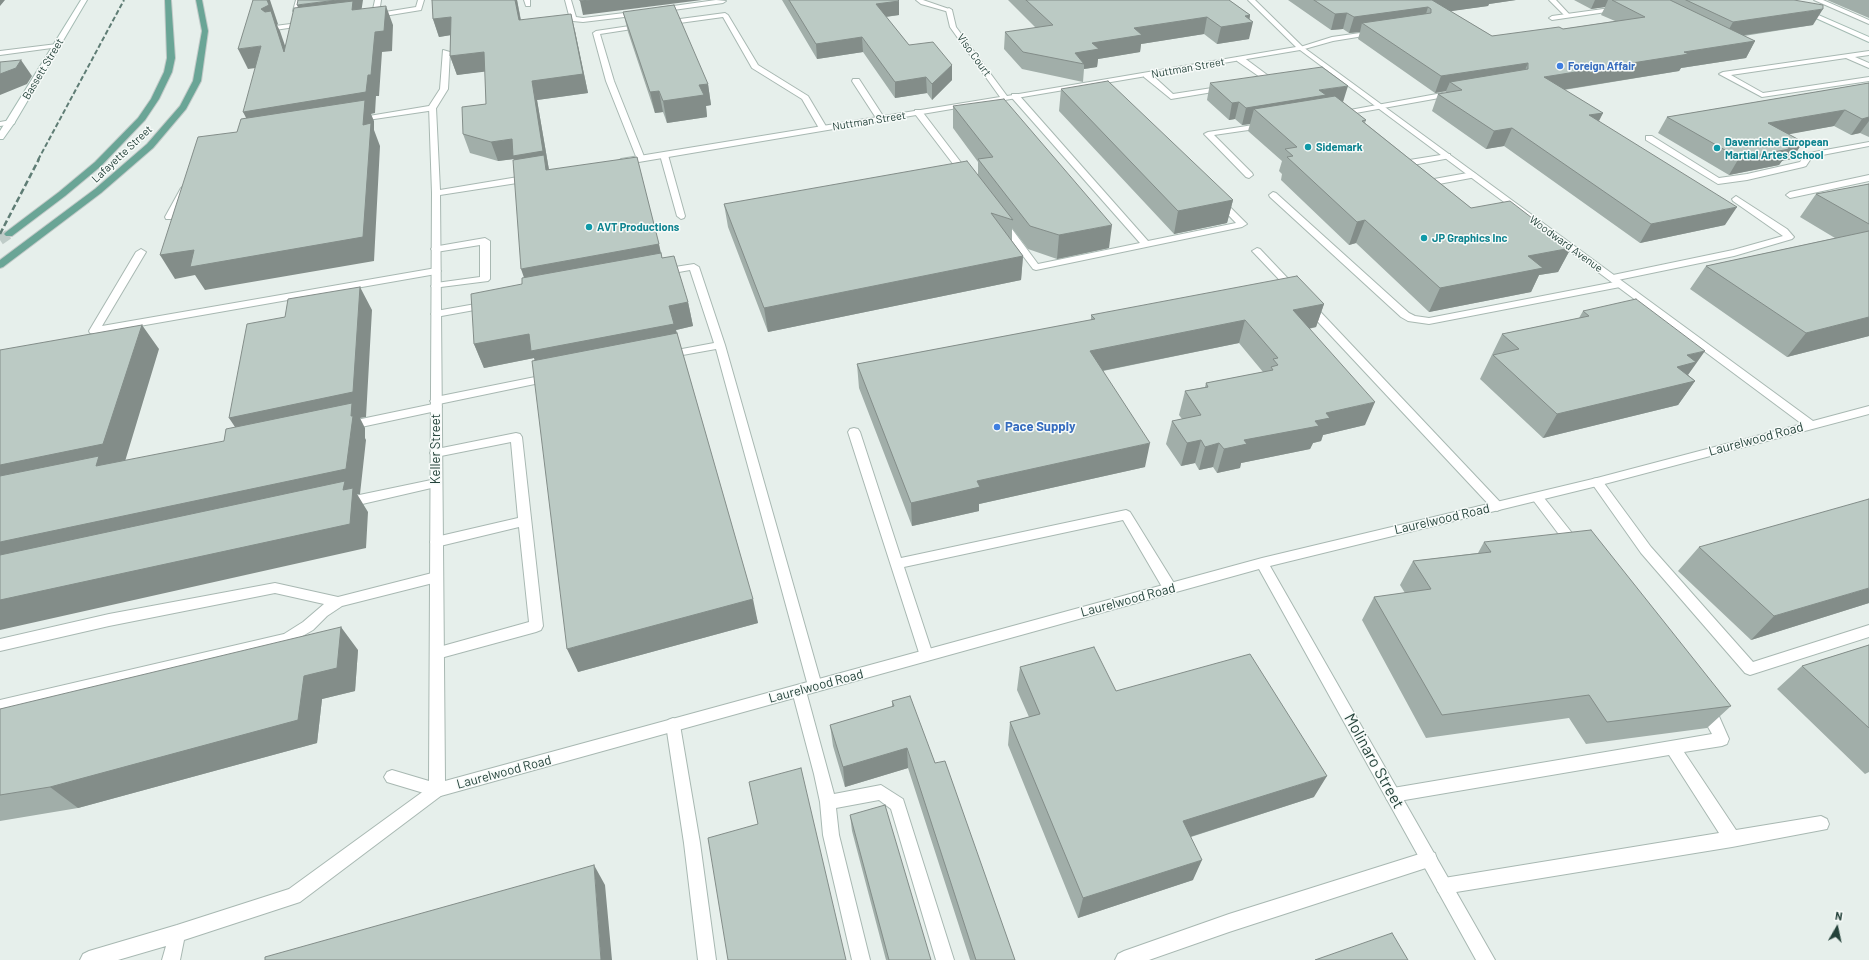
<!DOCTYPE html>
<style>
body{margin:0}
#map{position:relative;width:1869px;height:960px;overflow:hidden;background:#e6efeb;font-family:Barlow,sans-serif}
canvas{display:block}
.north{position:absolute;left:1817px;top:908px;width:40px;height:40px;-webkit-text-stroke:3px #f7fbf9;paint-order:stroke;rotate:9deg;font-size:11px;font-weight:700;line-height:16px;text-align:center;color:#24423a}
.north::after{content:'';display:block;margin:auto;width:14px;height:18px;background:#24423a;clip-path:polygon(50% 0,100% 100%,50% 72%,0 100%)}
</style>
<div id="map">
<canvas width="1869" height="960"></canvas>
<div class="north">N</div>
</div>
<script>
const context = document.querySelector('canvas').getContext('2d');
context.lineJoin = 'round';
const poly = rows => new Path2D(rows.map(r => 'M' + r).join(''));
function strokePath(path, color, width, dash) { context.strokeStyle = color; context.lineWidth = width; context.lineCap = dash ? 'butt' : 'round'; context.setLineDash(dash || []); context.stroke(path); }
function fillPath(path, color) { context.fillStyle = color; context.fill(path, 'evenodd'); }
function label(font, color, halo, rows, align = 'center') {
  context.font = font + ' Barlow,sans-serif'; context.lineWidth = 3; context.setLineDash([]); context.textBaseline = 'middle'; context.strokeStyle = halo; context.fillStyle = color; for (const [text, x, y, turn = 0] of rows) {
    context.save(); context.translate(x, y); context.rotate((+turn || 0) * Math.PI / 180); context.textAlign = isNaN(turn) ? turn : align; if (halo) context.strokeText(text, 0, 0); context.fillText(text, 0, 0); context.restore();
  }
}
const primaryTunnel = poly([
 [0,240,9,234]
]);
const lane = poly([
 [296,0,302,0,299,11,296,13,293,11,296,0],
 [375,0,381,0,379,13,416,7,418,0,424,0,421,10,372,18,369,16,372,14,375,0],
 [524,0,530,0,530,6,526,6,524,0],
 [565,0,571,0,576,17,583,18,641,11,644,13,641,15,583,22,573,21,570,19,565,0],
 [716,0,726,1,723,3,659,12,656,10,659,8,716,0],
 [916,0,923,0,952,10,949,12,921,4,916,0],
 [1549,0,1556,0,1570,15,1570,17,1566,17,1549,0],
 [1814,0,1823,0,1869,20,1869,24,1814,0],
 [725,13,728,15,758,65,808,96,827,128,826,130,820,130,802,99,752,68,723,17,665,25,662,23,665,21,725,13],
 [306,22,308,23,308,25,275,30,272,28,275,26,306,22],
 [643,24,645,25,645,27,600,34,614,81,645,159,641,161,637,159,606,81,593,33,596,31,643,24],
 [1374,31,1376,32,1376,34,1333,41,1301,50,1297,48,1332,37,1374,31],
 [57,44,61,46,59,47,0,55,0,51,57,44],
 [443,50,450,52,448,89,435,110,354,122,354,118,357,118,429,106,440,89,443,50],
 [1869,51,1869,55,1855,57,1869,63,1869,68,1846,58,1731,75,1763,93,1869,77,1869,81,1762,97,1719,74,1723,72,1869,51],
 [1237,57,1243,57,1274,80,1267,82,1237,61,1237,57],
 [1144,73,1150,73,1173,94,1225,86,1229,88,1225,90,1171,99,1144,77,1144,73],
 [853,79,859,79,885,119,884,121,878,121,852,81,853,79],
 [1453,91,1457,93,1456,95,1339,116,1335,114,1339,112,1453,91],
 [1012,94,1018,94,1148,241,1236,223,1215,201,1219,198,1222,199,1247,224,1242,227,1036,270,1033,269,998,223,1000,221,1006,221,1038,264,1140,243,1012,98,1012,94],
 [915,110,921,110,969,173,969,177,963,177,915,114,915,110],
 [1266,123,1270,125,1269,127,1214,135,1252,173,1253,175,1249,178,1246,177,1204,134,1208,132,1266,123],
 [1646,136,1652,136,1719,178,1747,174,1800,162,1806,153,1809,153,1869,142,1869,146,1812,157,1806,166,1803,167,1747,180,1718,184,1646,140,1646,136],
 [661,153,667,153,668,155,685,216,684,218,681,219,677,216,660,155,661,153],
 [1447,154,1450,154,1450,158,1397,168,1393,165,1397,162,1447,154],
 [1473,172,1477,175,1476,177,1423,187,1419,184,1423,181,1473,172],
 [1869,175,1869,181,1790,198,1786,195,1790,192,1869,175],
 [185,185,189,188,173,217,172,219,166,219,165,217,181,188,185,185],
 [1273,192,1276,193,1409,313,1415,316,1429,318,1620,281,1625,284,1620,287,1429,324,1408,321,1401,317,1270,197,1269,195,1273,192],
 [1736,196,1787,229,1794,237,1792,239,1734,256,1613,281,1608,278,1613,275,1733,250,1783,236,1733,201,1732,199,1736,196],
 [485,238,490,241,490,279,488,281,433,288,431,286,436,283,480,277,480,245,436,252,433,251,431,249,433,247,485,238],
 [1257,248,1260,249,1296,287,1298,289,1296,291,1290,291,1254,253,1252,251,1257,248],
 [141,249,146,252,102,326,436,268,441,271,436,274,94,334,90,333,89,331,136,252,141,249],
 [694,264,699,267,725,345,822,686,820,690,815,692,810,690,808,686,716,349,666,358,661,355,666,352,714,343,690,270,662,275,657,272,662,269,694,264],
 [487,302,492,305,491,307,436,317,431,314,436,311,487,302],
 [1309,303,1313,304,1501,503,1503,506,1501,509,1497,511,1493,509,1305,308,1304,306,1309,303],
 [550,374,554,376,555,378,554,380,439,404,442,407,436,411,347,430,343,429,341,426,343,423,347,422,433,404,430,401,436,397,550,374],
 [854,428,858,429,860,432,901,558,1126,510,1130,512,1177,588,1175,592,1170,593,1165,592,1123,520,904,567,933,655,931,659,926,661,921,659,848,432,850,429,854,428],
 [516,433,520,434,522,437,543,626,541,630,536,632,437,659,432,657,430,653,432,649,529,622,519,527,436,547,432,545,430,542,432,539,436,537,518,518,511,442,436,457,432,456,430,453,432,450,516,433],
 [1597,478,1601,479,1651,547,1753,662,1869,625,1869,637,1750,675,1745,673,1641,553,1593,485,1591,482,1593,479,1597,478],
 [436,479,440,480,442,483,440,486,345,508,341,506,339,503,341,500,345,498,436,479],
 [1537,493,1541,494,1580,543,1581,546,1580,549,1575,551,1570,549,1533,500,1531,497,1533,494,1537,493],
 [436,572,441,573,443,577,441,581,342,606,327,616,313,630,287,645,0,712,0,700,284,634,303,622,324,604,275,593,109,626,0,651,0,639,109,614,275,583,338,597,436,572],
 [799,685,804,687,806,691,834,794,881,785,903,799,954,960,936,960,891,809,879,800,836,808,839,835,870,960,852,960,823,835,820,802,814,774,792,691,794,687,799,685],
 [1705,703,1710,704,1718,714,1729,739,1727,744,1722,746,1684,752,1736,830,1821,816,1827,819,1829,824,1827,829,1732,847,1444,894,1438,892,1436,886,1438,880,1444,878,1719,833,1669,755,1393,802,1387,800,1385,795,1387,790,1393,788,1712,734,1698,709,1700,704,1705,703],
 [673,718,678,720,680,725,700,843,716,960,698,960,684,843,666,725,668,720,673,718],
 [437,783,442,785,445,790,442,795,300,902,184,940,180,960,162,960,166,946,118,960,80,960,83,954,89,951,177,925,289,889,432,785,437,783],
 [1429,851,1435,853,1437,859,1435,865,1429,867,1229,932,1149,960,1115,960,1118,954,1124,951,1229,914,1429,851]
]);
const street = poly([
 [1248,0,1255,0,1303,47,1813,421,1869,406,1869,414,1597,486,1270,566,1495,960,1476,960,1259,569,437,797,387,782,384,777,387,772,392,770,429,781,432,193,429,106,435,106,436,108,440,190,530,175,534,178,530,181,440,195,445,781,1262,558,1597,478,1802,424,1300,50,621,165,617,162,621,159,1000,97,950,27,946,10,949,8,952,10,956,27,1007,96,1296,47,1248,0],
 [1618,7,1621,9,1620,10,1552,20,1549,18,1552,16,1618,7],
 [11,120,15,122,14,124,0,126,0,122,11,120]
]);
const secondary = poly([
 [81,0,87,0,15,122,3,139,0,139,0,131,81,0],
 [1776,0,1784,0,1869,37,1869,42,1776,0]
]);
const primary = poly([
 [165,0,171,0,175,58,172,72,159,99,145,120,101,166,65,196,12,236,6,236,4,234,6,232,59,192,95,162,138,118,151,99,164,72,167,58,165,0],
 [196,0,202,0,208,31,201,81,186,109,153,148,101,193,3,267,0,268,0,260,95,189,147,144,180,106,193,81,202,31,196,0]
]);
const railFar1 = poly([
 [38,160,124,0]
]);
const rail = poly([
 [0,234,39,159]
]);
const wall = poly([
 [432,0,517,0,521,20,575,31,588,93,537,100,549,170,637,157,662,258,688,302,693,326,676,330,758,623,578,672,535,361,534,358,484,368,474,344,522,284,524,277,514,160,514,159,498,161,470,153,463,134,486,104,485,71,457,75,450,56,451,35,439,37,433,19],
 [782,0,898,0,899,15,886,17,909,45,952,65,952,80,932,100,927,93,895,98,863,52,817,59],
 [1008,0,1229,0,1250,15,1249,20,1249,39,1217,44,1204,34,1141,44,1140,52,1098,59,1097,67,1084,69,1083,82,1022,69,1004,49,1005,32,1036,28],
 [1288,0,1516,0,1489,4,1488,6,1450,11,1492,36,1563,29,1615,21,1601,15,1605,7,1591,9,1574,0,1794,0,1813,25,1744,36,1755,41,1746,58,1681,68,1679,71,1564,90,1603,113,1598,121,1725,225,1640,243,1504,146,1486,149,1432,111,1438,94,1446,93,1446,91,1435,93,1358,39,1360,32,1349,33,1343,29,1331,30],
 [1827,0,1869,0,1869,18],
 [623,12,708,84,711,105,706,106,707,117,667,123,663,112,655,113,628,32],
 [1210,83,1343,102,1366,120,1365,123,1471,208,1571,248,1558,272,1539,275,1531,292,1429,312,1356,243,1349,245,1281,180,1282,174,1279,171,1282,161,1248,131,1250,124,1242,125,1235,119,1229,120,1207,100],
 [1869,83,1869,137,1860,133,1851,135,1834,126,1788,134,1792,159,1782,161,1779,165,1729,175,1658,133,1667,117],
 [1061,89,1233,200,1227,223,1174,234,1059,111],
 [953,106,1109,248,1057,259,1028,249,1012,228,1012,241,1023,256,1021,280,768,332,728,227,724,204,978,175,978,162,953,128],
 [1869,184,1869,336,1787,357,1690,289,1706,266,1835,238,1800,217,1816,194],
 [1324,304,1316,327,1309,329,1365,425,1323,435,1321,441,1313,443,1310,449,1241,463,1240,468,1217,473,1213,467,1199,470,1195,463,1181,466,1166,444,1172,421,1182,419,1179,415,1185,391,1205,387,1206,383,1263,372,1239,343,1103,371,1145,467,979,504,979,511,912,526,859,388,857,364,1091,320,1091,315],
 [1583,311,1688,375,1695,381,1678,405,1543,438,1480,379,1502,334,1579,318],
 [1484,542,1731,706,1707,728,1586,744,1569,718,1426,738,1362,620,1374,597,1405,593,1400,585,1413,561,1478,553],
 [1699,547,1869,603,1751,640,1678,571],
 [1869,645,1869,772,1865,774,1777,689,1802,666],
 [358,650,355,691,322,699,317,743,78,808,0,821,0,709],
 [1020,667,1116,691,1314,797,1191,837,1193,880,1078,918,1008,745,1010,722,1029,717,1017,690],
 [892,701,935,763,1015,960,970,960,908,768,845,787,833,746,830,725,892,707],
 [850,815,931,960,886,960,852,831]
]);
const shadedWall = poly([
 [0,0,5,0,0,6],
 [267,0,270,0,278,24,277,25,280,31,294,72,261,9],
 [337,0,363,0,361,13,304,21,297,5],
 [515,0,517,0,524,38,519,20],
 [590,0,702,0,583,15,580,1],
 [1429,0,1516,0,1489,4,1488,6,1431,14,1431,9,1428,7,1423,24,1362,23,1360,32,1349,33,1354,17],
 [1595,0,1608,0,1605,7,1591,9],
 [899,1,899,15,876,18,876,4],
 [386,6,393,25,392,51,382,52,379,96,376,96,375,113,371,114,374,121,374,130,380,146,374,261,205,290,195,275,175,279,160,255,363,125,254,133,243,112,368,75,375,32],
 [1823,9,1813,25,1724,38,1733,22],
 [1347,13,1343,29,1331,30,1335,14],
 [571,14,575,31,588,93,537,100,549,170,519,175,514,159,498,161,491,142,512,139,532,81],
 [1250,15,1249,23,1253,22,1249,39,1217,44,1221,27,1245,16],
 [451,17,457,34,439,37,433,19],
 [1207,17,1204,34,1141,44,1140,52,1098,59,1097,67,1084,69,1084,64,1075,53,1092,43,1134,28],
 [862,37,863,52,817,59,816,44],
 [1755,41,1746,58,1681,68,1679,71,1536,94,1544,77,1684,52],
 [261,46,271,66,248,69,238,49],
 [484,52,490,71,457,75,450,56],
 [21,60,32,76,27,84,0,95,0,74],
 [1528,63,1521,80,1450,82,1446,91,1435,93,1441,76],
 [952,65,952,80,932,100,932,84],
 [926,77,927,93,895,98,895,82],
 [708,84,711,105,706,106,707,117,667,123,663,101,699,85],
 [1348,86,1343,102,1254,109,1250,124,1242,125,1246,108,1319,90],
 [659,91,663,112,655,113,650,92],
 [1239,102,1235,119,1229,120,1232,103],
 [1845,110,1834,126,1758,140,1768,123],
 [1603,113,1594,131,1589,115],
 [1869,117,1869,121,1860,133,1851,135,1862,119],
 [1512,128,1504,146,1486,149,1494,131],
 [1803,142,1792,159,1782,161,1779,165,1729,175,1739,158,1784,146],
 [1233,200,1227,223,1174,234,1178,211],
 [1737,207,1725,225,1640,243,1651,224],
 [1365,220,1356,243,1349,245,1357,222],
 [1112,225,1109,248,1057,259,1059,235],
 [659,244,664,268,529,292,521,269],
 [1571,248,1558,272,1539,275,1531,292,1429,312,1440,288,1528,256],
 [1023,256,1021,280,768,332,764,308],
 [360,287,372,310,366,417,360,418,365,428,365,438,366,440,360,494,357,494,368,512,366,548,0,630,0,542,245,442,229,418],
 [688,302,693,326,676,330,680,348,540,375,534,358,484,368,474,344],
 [1324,304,1316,327,1286,333,1293,310],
 [1869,317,1869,336,1787,357,1806,333],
 [1245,320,1239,343,1086,374,1090,351],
 [142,325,159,349,123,468,0,494,0,465],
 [1705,351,1688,375,1695,381,1678,405,1543,438,1557,414,1677,367,1687,355],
 [1375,402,1365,425,1323,435,1321,441,1313,443,1310,449,1241,463,1240,468,1217,473,1224,449,1244,440,1326,413],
 [1201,440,1195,463,1181,466,1187,443],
 [1150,443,1145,467,979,504,979,511,912,526,911,503,977,481],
 [1219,443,1213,467,1199,470,1205,447],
 [1869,588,1869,603,1751,640,1774,616],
 [753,599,758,623,578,672,567,649],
 [341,627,358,650,355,691,322,699,317,743,78,808,50,787,304,676],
 [907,748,908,768,845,787,843,767],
 [1327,776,1314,797,1174,842,1183,821],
 [1202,860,1193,880,1078,918,1083,898],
 [594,865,605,885,612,960,601,960]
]);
const building = poly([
 [253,0,267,0,269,5,261,9,265,12,271,11,284,52,294,8,353,1,352,10,386,6,384,31,375,32,371,75,368,75,366,92,243,112,261,46,238,49,253,0],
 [298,0,337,0,297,5,298,0],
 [432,0,515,0,519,20,571,14,583,74,532,81,543,151,513,156,512,139,491,142,463,134,462,107,486,104,484,52,450,56,451,17,433,19,432,0],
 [580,0,590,0,580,1,580,0],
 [789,0,898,0,899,1,876,4,909,45,933,42,952,65,932,84,926,77,895,82,862,37,816,44,789,0],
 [1026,0,1229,0,1250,15,1245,16,1253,22,1221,27,1207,17,1134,28,1142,35,1092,43,1099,49,1075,53,1084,64,1023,52,1005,32,1053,25,1026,0],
 [1314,0,1432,0,1492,36,1559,27,1563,29,1645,17,1612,0,1670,0,1755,41,1684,52,1689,54,1544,77,1603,113,1589,115,1737,207,1651,224,1512,128,1494,131,1438,94,1462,90,1450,82,1528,69,1528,63,1441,76,1362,23,1431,13,1431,9,1428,7,1354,17,1347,13,1335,14,1314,0],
 [1686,0,1794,0,1823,5,1823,9,1733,22,1686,0],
 [674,5,708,84,699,85,704,95,663,101,659,91,650,92,623,12,674,5],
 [21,60,16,68,0,74,0,62,21,60],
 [1322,67,1348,86,1319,90,1326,95,1246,108,1239,102,1232,103,1210,83,1322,67],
 [1108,81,1233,200,1178,211,1061,89,1108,81],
 [1869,83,1869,117,1862,119,1845,110,1768,123,1803,142,1784,146,1790,149,1739,158,1667,117,1869,83],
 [1335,96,1366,120,1362,121,1471,208,1510,201,1571,248,1528,256,1543,268,1440,288,1365,220,1357,222,1287,157,1293,156,1285,149,1297,147,1254,109,1335,96],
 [1004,99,1112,225,1059,235,1030,226,978,159,993,157,953,106,1004,99],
 [365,100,363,125,371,123,363,237,190,267,194,250,160,255,198,137,237,132,241,119,365,100],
 [544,155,546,170,637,157,659,244,521,269,513,160,544,155],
 [967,161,1013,220,991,213,1023,256,764,308,724,204,967,161],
 [1869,184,1869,224,1816,194,1869,184],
 [1869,231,1869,317,1806,333,1706,266,1869,231],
 [661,253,662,258,674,256,688,302,669,306,674,324,531,351,529,334,474,344,471,294,522,284,522,278,661,253],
 [1297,276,1324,304,1293,310,1375,402,1326,413,1330,418,1315,421,1319,426,1244,440,1247,444,1224,449,1219,443,1205,447,1201,440,1187,443,1172,421,1201,415,1185,391,1208,387,1206,383,1273,370,1271,367,1278,365,1273,359,1278,358,1245,320,1090,351,1150,443,977,481,980,487,911,503,857,364,1095,319,1091,315,1297,276],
 [360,287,353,392,229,418,247,324,285,317,288,299,360,287],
 [1636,299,1705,351,1687,355,1696,362,1677,367,1695,381,1557,414,1493,355,1519,349,1502,334,1589,316,1583,311,1636,299],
 [142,325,103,444,0,465,0,350,142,325],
 [677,333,753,599,567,649,532,361,677,333],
 [352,403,351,416,353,416,346,469,0,542,0,476,99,456,96,466,224,441,226,429,352,403],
 [345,481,343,490,353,488,350,524,0,600,0,555,345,481],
 [1869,499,1869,588,1774,616,1699,547,1869,499],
 [1591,530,1731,706,1607,722,1589,695,1442,715,1374,597,1431,589,1413,561,1491,552,1484,542,1591,530],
 [341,627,337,668,304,676,298,720,50,787,0,795,0,709,341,627],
 [1869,645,1869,728,1802,666,1869,645],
 [1094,647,1116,691,1250,654,1327,776,1183,821,1202,860,1083,898,1010,722,1040,714,1020,667,1094,647],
 [910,696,935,763,945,761,1015,960,976,960,907,748,843,767,830,725,894,706,892,701,910,696],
 [801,768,846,960,728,960,708,838,758,824,749,782,801,768],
 [885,805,931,960,889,960,850,815,885,805],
 [594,865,601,960,265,960,265,957,594,865],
 [1392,933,1408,960,1315,960,1392,933]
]);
const markers = [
 [1560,66,4,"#3f7fe0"],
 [1308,147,4,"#0f9aa8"],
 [1717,148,4,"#0f9aa8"],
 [589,227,4,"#0f9aa8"],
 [1424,238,4,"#0f9aa8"],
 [997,427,4,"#3f7fe0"]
];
const farStreetnames = [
 ["Viso Court",974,55,54],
 ["Nuttman Street",1188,68,-10],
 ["Bassett Street",43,69,-59],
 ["Nuttman Street",869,121,-9],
 ["Lafayette Street",122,154,-43],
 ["Woodward Avenue",1566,244,36]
];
const farShopnames = [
 ["Foreign Affair",1568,66]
];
const farCulturenames = [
 ["Davenriche European",1725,142],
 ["Martial Artes School",1725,155],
 ["Sidemark",1316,147],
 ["AVT Productions",597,227],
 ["JP Graphics Inc",1432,238]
];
const shopNames = [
 ["Pace Supply",1005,427]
];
const streetNames = [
 ["Laurelwood Road",1756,439,-15],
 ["Keller Street",436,449,-90],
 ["Laurelwood Road",1442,519,-13],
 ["Laurelwood Road",1128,600,-15],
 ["Laurelwood Road",816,686,-15],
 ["Laurelwood Road",504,772,-15]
];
const nearStreetnames = [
 ["Molinaro Street",1374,761,61]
];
strokePath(primaryTunnel, '#bfccc8', 10, [10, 4.5]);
strokePath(lane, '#a8b8b2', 2);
strokePath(street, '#a8b8b2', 2);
strokePath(secondary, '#a4bbb3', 2);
strokePath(primary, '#c2cac8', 2);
fillPath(lane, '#fff');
fillPath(street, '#fff');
fillPath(secondary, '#fff');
fillPath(primary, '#6aa596');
strokePath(railFar1, '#5f7d75', 2, [5, 2.5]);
strokePath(rail, '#5f7d75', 2.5, [6, 3]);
fillPath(wall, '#a1aea9');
fillPath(shadedWall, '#838d89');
fillPath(building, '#bbcac4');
strokePath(building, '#838d89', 1);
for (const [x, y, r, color] of markers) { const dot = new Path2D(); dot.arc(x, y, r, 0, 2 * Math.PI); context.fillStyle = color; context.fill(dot); strokePath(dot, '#f7fbf9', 1.5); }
label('11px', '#24423a', '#f7fbf9', farStreetnames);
label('bold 11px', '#366cbe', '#f7fbf9', farShopnames, 'left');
label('bold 11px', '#0d838f', '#f7fbf9', farCulturenames, 'left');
label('bold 13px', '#366cbe', '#f7fbf9', shopNames, 'left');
label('13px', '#24423a', '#f7fbf9', streetNames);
label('16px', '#24423a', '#f7fbf9', nearStreetnames);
</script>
